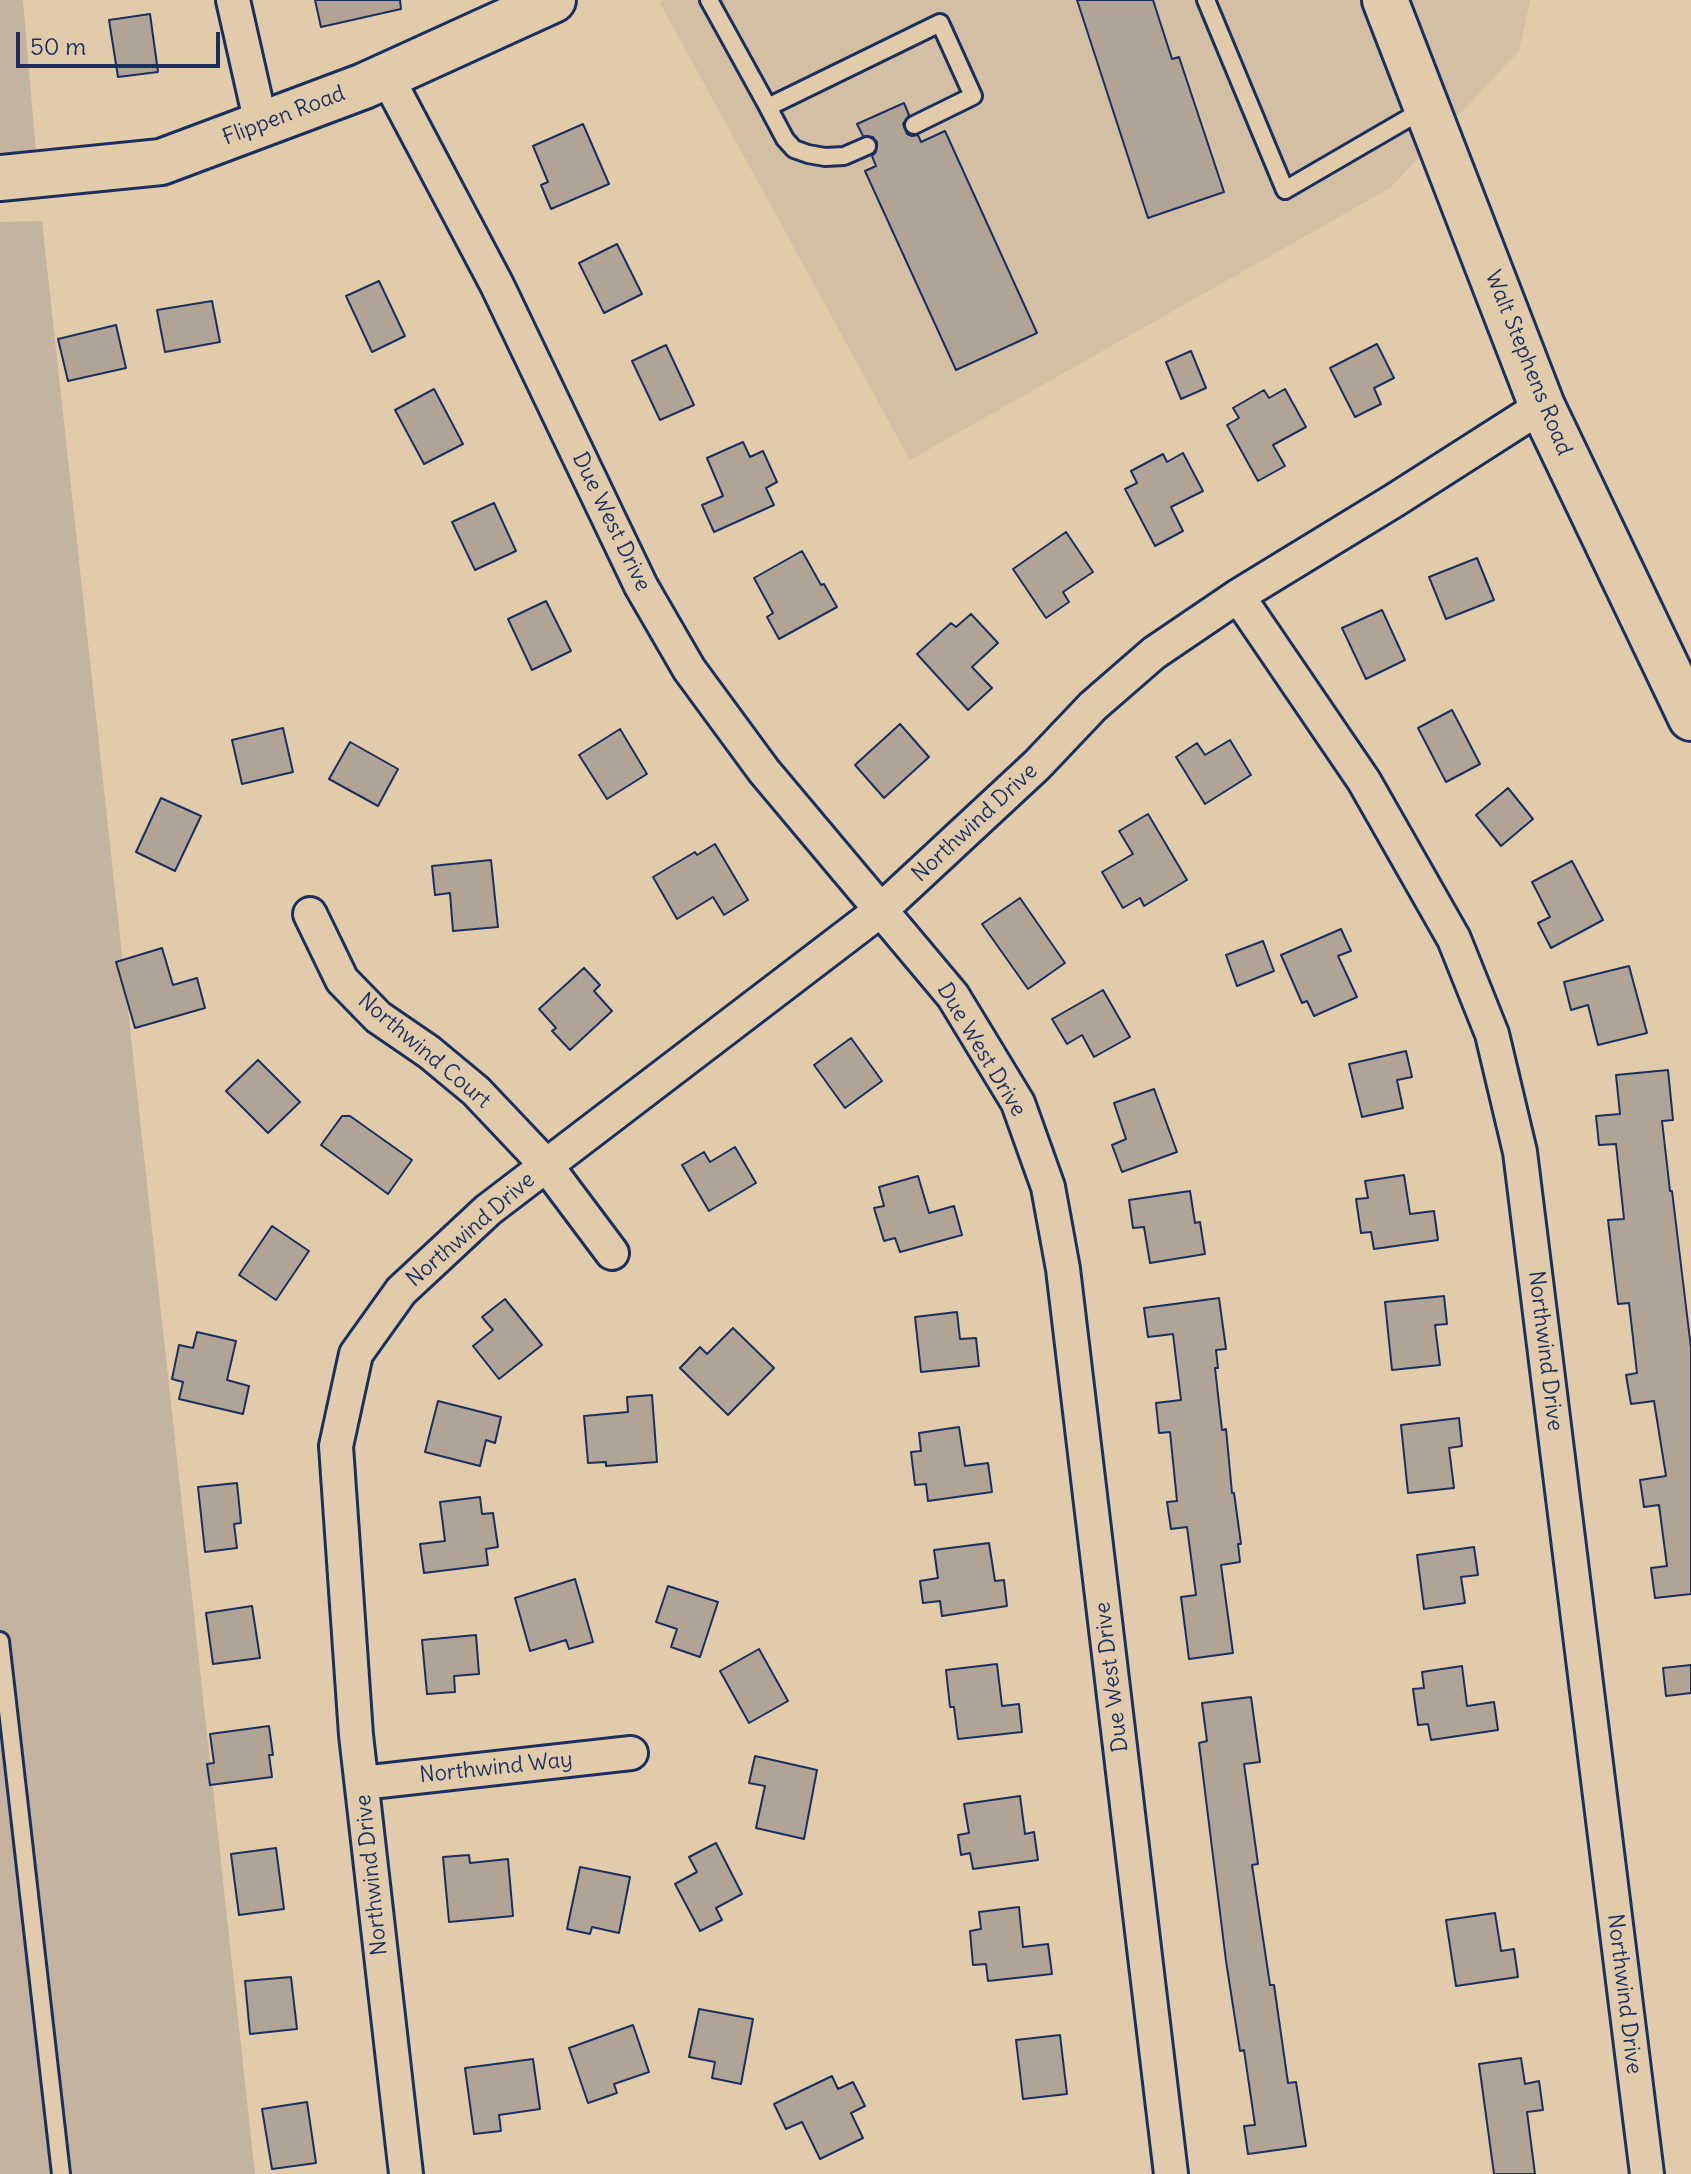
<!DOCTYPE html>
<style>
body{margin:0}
#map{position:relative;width:1691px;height:2174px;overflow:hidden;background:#e1cbaa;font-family:Delius,sans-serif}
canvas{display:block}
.scale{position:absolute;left:16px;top:32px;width:204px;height:36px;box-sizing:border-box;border:4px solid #1b2f5e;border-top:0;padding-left:10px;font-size:24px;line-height:28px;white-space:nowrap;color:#1b2f5e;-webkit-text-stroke:6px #e1cbaa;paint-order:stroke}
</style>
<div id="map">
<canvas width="1691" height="2174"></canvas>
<div class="scale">50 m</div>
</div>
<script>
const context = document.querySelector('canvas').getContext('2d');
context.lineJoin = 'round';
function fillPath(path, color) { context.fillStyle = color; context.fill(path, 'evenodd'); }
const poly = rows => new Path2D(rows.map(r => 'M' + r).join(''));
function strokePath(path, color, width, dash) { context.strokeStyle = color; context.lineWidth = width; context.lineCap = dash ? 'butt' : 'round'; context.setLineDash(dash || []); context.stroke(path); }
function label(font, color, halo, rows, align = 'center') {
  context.font = font + ' Delius,sans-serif'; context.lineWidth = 6; context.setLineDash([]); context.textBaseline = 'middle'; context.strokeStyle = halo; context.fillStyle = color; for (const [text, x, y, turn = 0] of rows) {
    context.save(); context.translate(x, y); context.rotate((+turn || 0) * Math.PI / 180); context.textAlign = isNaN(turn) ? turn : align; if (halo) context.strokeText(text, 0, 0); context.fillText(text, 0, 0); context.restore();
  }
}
const built = poly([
 [665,0,1530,0,1519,51,1390,188,910,460,660,3]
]);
const green = poly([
 [0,0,23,0,37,164,0,167],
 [42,221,255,2174,0,2174,0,222]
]);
const building = poly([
 [315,0,400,0,401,9,321,27,315,0],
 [1077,0,1153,0,1172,59,1179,57,1224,192,1148,218,1077,0],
 [150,14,158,72,118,77,109,20,150,14],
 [904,103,909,115,903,124,907,134,912,136,918,135,921,142,945,131,1037,333,956,370,865,171,876,166,872,156,876,152,877,142,873,137,863,136,857,124,904,103],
 [583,124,609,184,551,209,541,185,548,182,533,146,583,124],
 [617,244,642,294,604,313,579,263,617,244],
 [379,281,405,336,372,352,346,296,379,281],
 [212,301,220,342,165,352,157,310,212,301],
 [116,325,126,368,68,381,58,339,116,325],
 [1377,344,1394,378,1374,388,1381,404,1355,417,1330,368,1377,344],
 [666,345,694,405,660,420,632,361,666,345],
 [1191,351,1206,388,1181,399,1166,362,1191,351],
 [434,389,463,444,424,464,395,410,434,389],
 [1285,389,1306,427,1273,445,1285,466,1258,481,1227,425,1239,418,1233,408,1264,390,1269,398,1285,389],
 [743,442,750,457,763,451,777,482,766,488,774,505,714,532,702,505,723,496,707,458,743,442],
 [1183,453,1203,491,1171,507,1183,531,1155,546,1125,489,1137,483,1131,471,1163,454,1167,462,1183,453],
 [494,503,516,551,475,570,452,522,494,503],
 [1066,532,1093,572,1063,592,1069,602,1046,618,1013,569,1066,532],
 [802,551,821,585,824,584,837,607,779,639,767,617,773,613,754,578,802,551],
 [1477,558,1494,600,1446,619,1429,577,1477,558],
 [546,601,571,651,532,670,508,619,546,601],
 [1382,610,1405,660,1366,679,1342,628,1382,610],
 [971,614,998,643,972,667,992,688,968,710,917,654,951,623,956,627,971,614],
 [1452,710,1480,764,1446,782,1418,728,1452,710],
 [900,724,929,757,884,798,855,765,900,724],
 [283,728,293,772,242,784,232,740,283,728],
 [620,729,647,774,607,799,579,755,620,729],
 [1230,740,1251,775,1205,804,1176,757,1197,743,1205,755,1230,740],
 [350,742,398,769,378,806,329,779,350,742],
 [1508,788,1533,819,1501,846,1476,815,1508,788],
 [161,798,201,816,175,871,136,852,161,798],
 [1148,814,1187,880,1144,906,1140,898,1123,908,1102,872,1133,854,1119,831,1148,814],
 [715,844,748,900,724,915,713,897,677,919,653,877,695,852,697,855,715,844],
 [491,860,498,927,453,931,450,893,435,895,432,866,491,860],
 [1572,861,1603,920,1551,948,1538,923,1550,917,1532,882,1572,861],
 [1020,898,1065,963,1028,989,982,924,1020,898],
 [1341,929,1351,951,1338,956,1357,997,1314,1016,1307,1001,1302,1003,1281,955,1341,929],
 [1263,941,1274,971,1237,986,1226,955,1263,941],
 [162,948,173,985,197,978,205,1008,135,1028,116,962,162,948],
 [1629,966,1647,1033,1598,1045,1588,1005,1571,1010,1564,982,1629,966],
 [584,968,600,985,594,991,612,1011,570,1050,552,1031,556,1028,539,1009,584,968],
 [1103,990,1130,1037,1094,1057,1082,1035,1067,1044,1052,1019,1103,990],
 [851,1038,882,1081,845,1108,814,1065,851,1038],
 [1406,1051,1412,1077,1397,1080,1403,1108,1362,1117,1349,1064,1406,1051],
 [258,1060,300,1102,268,1133,226,1091,258,1060],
 [1668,1070,1673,1120,1662,1121,1670,1191,1672,1191,1691,1348,1691,1594,1655,1598,1651,1568,1667,1566,1659,1505,1644,1507,1640,1480,1666,1476,1654,1401,1631,1404,1626,1375,1637,1373,1629,1303,1618,1304,1608,1220,1624,1219,1616,1144,1599,1145,1596,1116,1620,1114,1616,1075,1668,1070],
 [1154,1089,1177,1152,1122,1172,1112,1145,1126,1139,1114,1103,1154,1089],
 [342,1116,350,1116,412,1160,388,1194,321,1145,342,1116],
 [735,1147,756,1183,709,1211,682,1165,704,1152,710,1162,735,1147],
 [1404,1175,1410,1214,1434,1211,1438,1240,1374,1249,1371,1232,1361,1233,1356,1199,1368,1198,1365,1181,1404,1175],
 [918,1176,929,1213,954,1206,962,1235,900,1252,895,1238,884,1241,874,1208,884,1206,879,1187,918,1176],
 [1190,1191,1195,1223,1200,1222,1205,1254,1150,1263,1144,1227,1133,1228,1129,1200,1190,1191],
 [272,1226,309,1251,276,1300,239,1275,272,1226],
 [1444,1296,1447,1324,1435,1325,1440,1365,1392,1370,1385,1302,1444,1296],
 [1219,1298,1226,1349,1216,1350,1218,1368,1215,1368,1222,1430,1226,1429,1232,1493,1234,1493,1241,1544,1238,1544,1240,1562,1221,1565,1233,1653,1189,1659,1181,1597,1196,1595,1187,1527,1171,1529,1167,1502,1177,1501,1170,1432,1159,1433,1156,1403,1181,1400,1173,1334,1148,1337,1144,1308,1219,1298],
 [505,1299,542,1345,499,1379,473,1346,493,1330,482,1317,505,1299],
 [957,1312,960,1339,976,1338,979,1366,921,1372,915,1317,957,1312],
 [733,1328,774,1368,728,1415,680,1368,700,1347,707,1354,733,1328],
 [197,1332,236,1341,227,1380,249,1386,243,1414,179,1399,183,1382,172,1379,179,1345,193,1348,197,1332],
 [652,1395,657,1462,606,1466,606,1462,588,1463,584,1416,628,1412,627,1397,652,1395],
 [438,1401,501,1417,495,1443,486,1440,480,1466,425,1452,438,1401],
 [1459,1418,1462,1446,1449,1448,1454,1488,1408,1493,1401,1425,1459,1418],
 [959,1427,965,1466,988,1463,992,1492,928,1501,926,1484,915,1485,911,1452,921,1451,919,1433,959,1427],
 [237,1483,241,1523,234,1524,237,1548,205,1552,198,1487,237,1483],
 [480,1497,482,1514,493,1513,498,1547,486,1549,488,1565,424,1573,420,1544,445,1541,440,1502,480,1497],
 [989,1543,995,1581,1004,1580,1007,1606,942,1616,940,1601,923,1603,920,1581,938,1578,934,1550,989,1543],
 [1474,1547,1478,1575,1461,1577,1465,1603,1424,1609,1417,1555,1474,1547],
 [575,1579,593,1642,569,1649,566,1640,530,1651,515,1598,575,1579],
 [668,1586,718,1602,700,1657,671,1647,677,1629,656,1622,668,1586],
 [252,1606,260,1658,213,1664,206,1613,252,1606],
 [476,1635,479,1674,454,1676,455,1692,427,1694,422,1640,476,1635],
 [759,1649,788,1701,749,1723,720,1671,759,1649],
 [997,1664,1002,1706,1019,1704,1022,1732,958,1739,954,1707,950,1707,946,1670,997,1664],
 [1691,1665,1691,1693,1666,1696,1663,1668,1691,1665],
 [1462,1666,1467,1706,1494,1702,1498,1730,1431,1740,1428,1724,1418,1725,1413,1689,1424,1688,1422,1672,1462,1666],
 [1251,1697,1260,1762,1244,1764,1258,1864,1252,1865,1270,1985,1274,1985,1288,2083,1296,2082,1306,2146,1248,2154,1244,2126,1255,2125,1244,2050,1240,2051,1226,1961,1199,1743,1207,1741,1202,1703,1251,1697],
 [269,1726,273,1755,269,1755,272,1777,210,1785,207,1764,214,1763,210,1734,269,1726],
 [755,1756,817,1770,804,1839,756,1828,765,1786,749,1783,755,1756],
 [1020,1796,1025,1834,1034,1832,1038,1860,973,1869,970,1853,961,1855,958,1835,969,1833,964,1804,1020,1796],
 [716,1843,742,1894,716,1908,722,1920,700,1931,675,1884,697,1872,689,1857,716,1843],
 [276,1848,284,1909,239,1915,231,1854,276,1848],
 [469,1855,470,1863,508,1859,513,1916,449,1922,443,1857,469,1855],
 [580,1867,630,1877,619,1933,592,1927,590,1934,567,1929,580,1867],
 [1019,1907,1023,1947,1048,1944,1052,1974,988,1981,986,1964,973,1965,970,1931,981,1929,979,1912,1019,1907],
 [1495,1913,1501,1951,1514,1949,1518,1977,1456,1986,1446,1920,1495,1913],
 [291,1977,297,2029,250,2034,245,1981,291,1977],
 [699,2009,753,2019,741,2084,712,2078,715,2062,689,2057,699,2009],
 [633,2025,649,2072,614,2084,617,2093,588,2103,569,2048,633,2025],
 [1060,2035,1067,2094,1023,2099,1016,2040,1060,2035],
 [1521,2058,1525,2084,1539,2081,1543,2110,1527,2112,1535,2174,1494,2174,1479,2064,1521,2058],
 [533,2059,540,2109,499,2115,501,2131,474,2134,465,2068,533,2059],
 [832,2076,838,2089,853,2082,865,2106,851,2113,863,2138,820,2159,802,2122,786,2129,774,2104,832,2076],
 [307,2102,316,2163,272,2169,262,2109,307,2102]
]);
const lane = poly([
 [709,0,768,107,940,23,973,96,914,125],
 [1206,0,1285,190,1426,108],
 [768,107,785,139,794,149,808,154,825,157,844,156,867,146],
 [0,1641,61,2174]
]);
const street = poly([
 [233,0,261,124],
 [386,75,497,285,641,586,689,669,764,771,953,996,1018,1103,1048,1187,1063,1269,1171,2174],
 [1238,596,1364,781,1454,939,1492,1034,1520,1152,1647,2174],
 [310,914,342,980,378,1017,429,1052,476,1091,546,1165,612,1253],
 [362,1783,631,1753],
 [406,2174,356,1735,336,1446,356,1354,401,1291,488,1210,881,910,1037,765,1093,706,1154,653,1238,596,1395,500,1542,406]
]);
const secondary = poly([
 [1385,0,1542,406,1691,718],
 [0,178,161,162,364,86,553,0]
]);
const streetNames = [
 ["Flippen Road",284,116,-21],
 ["Walt Stephens Road",1528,363,68],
 ["Due West Drive",611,522,64],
 ["Northwind Drive",975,823,-43],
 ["Due West Drive",981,1050,59],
 ["Northwind Court",424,1051,40],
 ["Northwind Drive",471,1230,-41],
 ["Northwind Drive",1545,1351,83],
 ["Due West Drive",1112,1677,-97],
 ["Northwind Way",496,1768,-6],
 ["Northwind Drive",372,1875,-96],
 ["Northwind Drive",1624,1994,83]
];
fillPath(built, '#d2bfa4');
fillPath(green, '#c4b49f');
fillPath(building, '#b0a497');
strokePath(building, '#1b2f5e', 2);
strokePath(lane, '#1b2f5e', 22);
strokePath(street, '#1b2f5e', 38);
strokePath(secondary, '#1b2f5e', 50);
strokePath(lane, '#e1cbaa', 16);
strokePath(street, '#e1cbaa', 32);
strokePath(secondary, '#e1cbaa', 44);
label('22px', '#1b2f5e', '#e1cbaa', streetNames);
</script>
